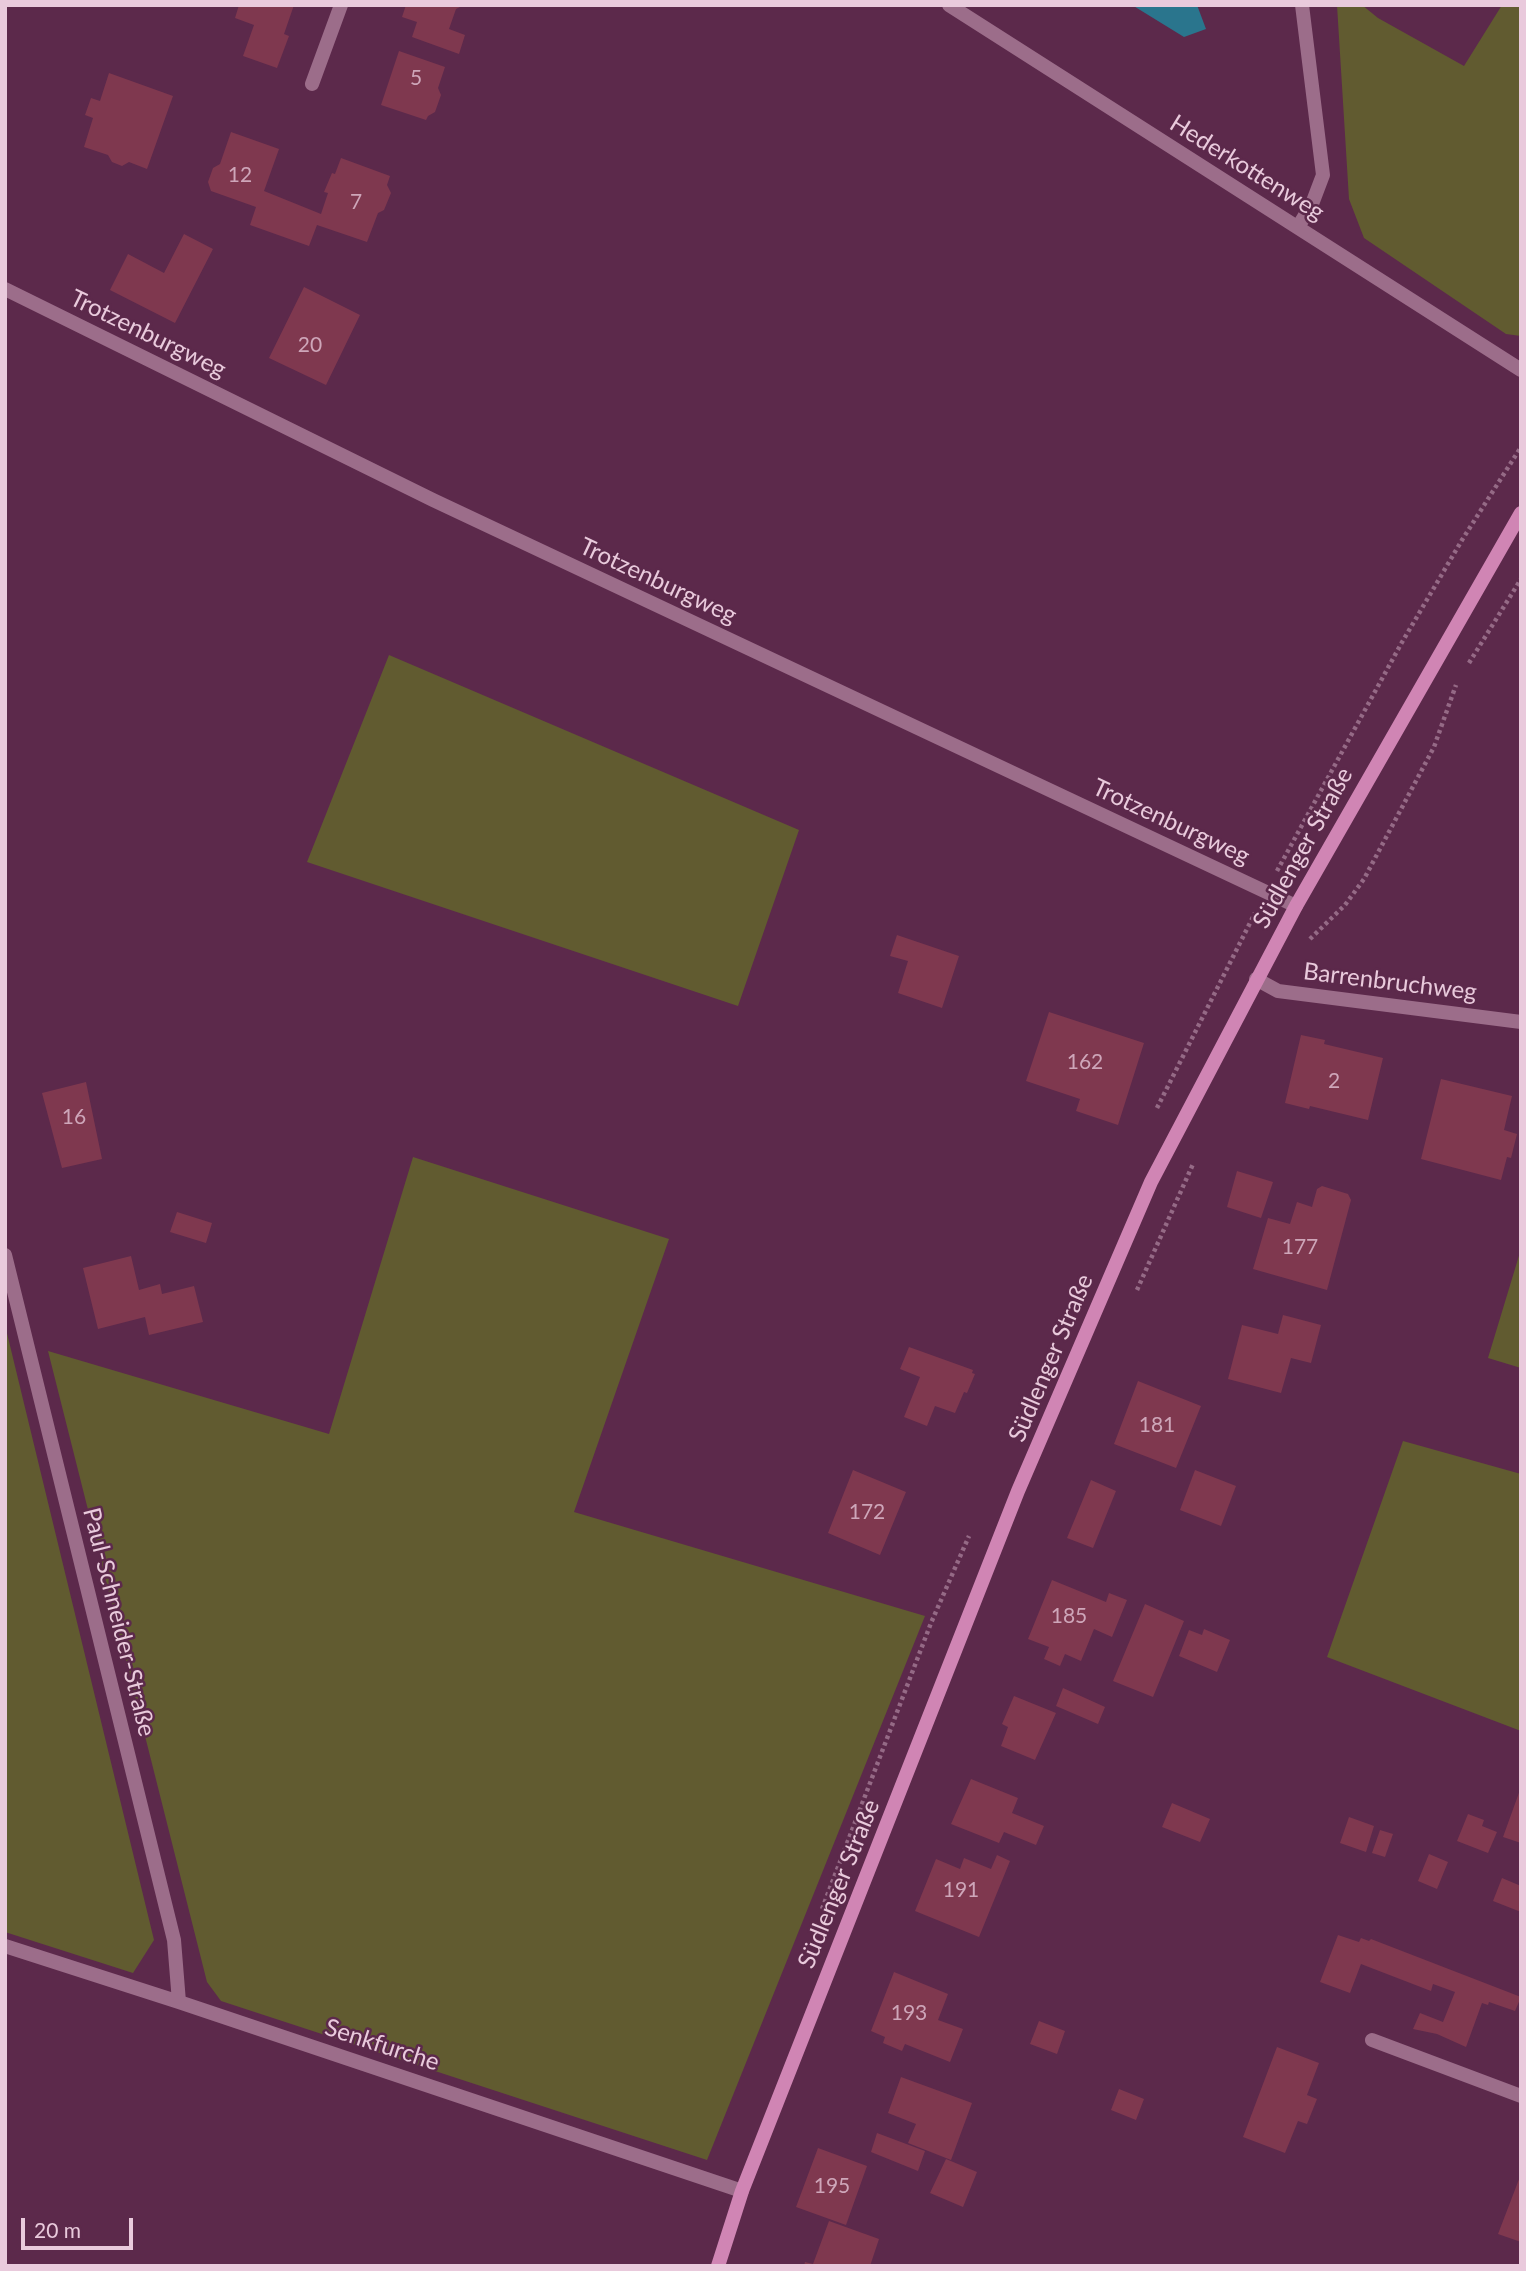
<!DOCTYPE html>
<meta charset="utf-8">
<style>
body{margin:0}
#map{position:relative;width:1526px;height:2271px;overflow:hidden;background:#5c294b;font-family:Lato,sans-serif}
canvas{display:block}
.frame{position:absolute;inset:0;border:7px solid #e9cadc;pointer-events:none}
.scale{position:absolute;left:21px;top:2218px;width:112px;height:32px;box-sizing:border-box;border:4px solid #e9cadc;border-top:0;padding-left:9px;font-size:21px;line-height:24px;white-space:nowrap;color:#e9cadc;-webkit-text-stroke:5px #5c294b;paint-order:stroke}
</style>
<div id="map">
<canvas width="1526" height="2271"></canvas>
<div class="frame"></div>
<div class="scale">20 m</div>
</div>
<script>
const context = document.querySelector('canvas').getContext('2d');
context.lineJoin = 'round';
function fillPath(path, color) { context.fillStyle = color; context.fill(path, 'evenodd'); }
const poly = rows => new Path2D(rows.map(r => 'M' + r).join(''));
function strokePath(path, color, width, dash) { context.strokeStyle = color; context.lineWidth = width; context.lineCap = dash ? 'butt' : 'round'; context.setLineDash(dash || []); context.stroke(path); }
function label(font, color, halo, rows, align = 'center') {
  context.font = font + ' Lato,sans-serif'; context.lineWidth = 5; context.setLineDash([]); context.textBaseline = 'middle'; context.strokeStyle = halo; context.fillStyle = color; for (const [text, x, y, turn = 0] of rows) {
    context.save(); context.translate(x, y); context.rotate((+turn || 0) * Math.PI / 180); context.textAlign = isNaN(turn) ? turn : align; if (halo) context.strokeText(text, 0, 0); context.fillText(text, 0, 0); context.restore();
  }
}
const green = poly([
 [1337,5,1362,5,1378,18,1464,66,1502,5,1521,5,1521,336,1506,334,1364,238,1349,199],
 [389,655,799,830,738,1006,307,862],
 [413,1157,669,1239,574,1512,925,1616,707,2160,221,2001,207,1982,48,1351,329,1434],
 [1521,1249,1521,1368,1488,1358],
 [5,1325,154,1940,133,1973,5,1932],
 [1403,1441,1521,1474,1521,1731,1327,1657]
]);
const water = poly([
 [1132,5,1197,5,1206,29,1184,37]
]);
const building = poly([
 [239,5,294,5,284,34,289,36,277,68,243,56,254,25,235,18],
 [406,5,464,5,456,9,449,29,465,35,459,54,412,37,417,22,402,17],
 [399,51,445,67,438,88,441,95,435,112,428,116,426,120,381,105],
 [109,73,173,96,147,169,129,162,122,166,112,162,108,155,84,147,93,118,85,115,91,98,100,101],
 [231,132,279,149,264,191,321,214,328,193,324,192,332,173,335,174,341,158,390,176,387,185,391,193,384,210,378,213,367,242,317,225,309,246,250,225,256,207,211,191,208,182,213,168,220,164],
 [184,234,213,249,175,323,110,290,128,254,164,273],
 [304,287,360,315,326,385,269,358],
 [897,935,959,956,942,1008,898,993,908,961,890,956],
 [1049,1012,1144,1043,1118,1125,1076,1111,1080,1099,1026,1081],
 [1301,1035,1325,1040,1324,1044,1383,1058,1368,1120,1310,1106,1309,1109,1285,1103],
 [1441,1079,1512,1096,1504,1130,1517,1134,1511,1158,1507,1157,1501,1180,1421,1159],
 [86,1082,102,1159,62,1168,42,1093],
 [1237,1171,1273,1182,1261,1218,1227,1207],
 [1322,1186,1348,1194,1351,1200,1327,1290,1253,1269,1268,1218,1290,1224,1297,1202,1312,1207,1317,1189],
 [177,1212,212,1223,206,1243,170,1232],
 [131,1256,139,1290,160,1284,162,1294,194,1286,203,1322,149,1335,145,1317,98,1329,83,1268],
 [1283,1315,1321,1325,1311,1363,1291,1358,1281,1393,1228,1379,1242,1325,1278,1334],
 [909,1347,973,1370,972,1373,975,1374,967,1393,964,1392,955,1413,935,1406,927,1426,904,1417,920,1377,900,1369],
 [1138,1381,1201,1406,1176,1468,1114,1444],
 [853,1470,906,1492,880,1555,828,1533],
 [1195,1470,1236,1486,1221,1526,1180,1510],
 [1091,1480,1116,1491,1093,1548,1067,1538],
 [1052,1580,1106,1602,1109,1593,1127,1600,1112,1637,1094,1629,1081,1661,1065,1654,1060,1666,1044,1659,1049,1647,1028,1639],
 [1145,1604,1184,1621,1153,1697,1113,1681],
 [1204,1629,1230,1640,1217,1672,1179,1656,1189,1630,1202,1635],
 [1063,1688,1105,1707,1098,1724,1056,1706],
 [1014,1696,1056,1713,1035,1760,1001,1746,1008,1727,1002,1724],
 [971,1779,1018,1798,1012,1813,1044,1826,1036,1845,1004,1832,999,1843,951,1824],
 [1520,1790,1521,1790,1521,1843,1503,1837],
 [1172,1803,1210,1819,1200,1842,1162,1827],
 [1468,1814,1484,1820,1482,1826,1497,1832,1488,1853,1457,1841],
 [1349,1817,1374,1826,1366,1852,1340,1843],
 [1380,1830,1393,1834,1385,1857,1372,1853],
 [1429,1854,1448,1862,1437,1889,1418,1881],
 [997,1855,1010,1861,979,1937,915,1911,936,1859,960,1869,964,1858,991,1869],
 [1502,1878,1521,1886,1521,1912,1493,1901],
 [1338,1935,1359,1942,1361,1938,1369,1941,1371,1939,1521,1997,1515,2011,1489,2002,1488,2005,1482,2003,1466,2047,1437,2034,1413,2029,1420,2013,1443,2022,1455,1992,1433,1984,1431,1991,1361,1964,1350,1993,1320,1982],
 [894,1972,948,1994,938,2020,963,2029,950,2062,905,2044,902,2051,883,2043,885,2037,871,2031],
 [1039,2021,1065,2031,1057,2054,1030,2044],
 [1277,2047,1319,2063,1307,2095,1317,2099,1307,2124,1298,2121,1285,2153,1243,2137],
 [901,2077,972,2103,951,2160,908,2143,916,2124,888,2113],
 [1119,2089,1144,2099,1136,2120,1111,2110],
 [877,2133,925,2151,918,2171,871,2152],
 [818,2148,867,2166,846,2225,796,2207],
 [946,2159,977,2172,963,2207,930,2193],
 [1521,2174,1521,2242,1498,2234],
 [829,2221,879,2239,870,2266,804,2266,805,2262,813,2264]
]);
const path = poly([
 [1469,663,1521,579],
 [1277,871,1401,644,1462,540,1521,447],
 [1310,939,1345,905,1364,879,1434,747,1456,685],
 [1157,1108,1255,913],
 [1137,1290,1193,1164],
 [822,1909,931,1623,969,1536]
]);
const lane = poly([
 [1372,2040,1521,2096]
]);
const street = poly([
 [949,5,1521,370],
 [312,84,341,5],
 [1298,227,1312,204,1323,175,1302,5],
 [5,289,433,500,1296,906],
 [1256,979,1278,991,1521,1022],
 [5,1255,174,1940,179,2002],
 [5,1946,179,2002,742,2191]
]);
const secondary = poly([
 [718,2266,742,2191,1018,1491,1151,1182,1296,906,1521,513]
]);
const numberNames = [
 ["5",416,78],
 ["12",240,175],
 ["7",356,202],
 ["20",310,345],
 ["162",1085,1062],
 ["2",1334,1081],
 ["16",74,1117],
 ["177",1300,1247],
 ["181",1157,1425],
 ["172",867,1512],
 ["185",1069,1616],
 ["191",961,1890],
 ["193",909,2013],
 ["195",832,2186]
];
const streetNames = [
 ["Hederkottenweg",1247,168,32],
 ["Trotzenburgweg",148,334,26],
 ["Trotzenburgweg",658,581,25],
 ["Trotzenburgweg",1171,822,25],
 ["Südlenger Straße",1303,848,-61],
 ["Barrenbruchweg",1390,982,7],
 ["Südlenger Straße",1051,1358,-67],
 ["Paul-Schneider-Straße",119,1622,76],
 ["Südlenger Straße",839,1884,-68],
 ["Senkfurche",382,2045,18]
];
fillPath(green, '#615b30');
fillPath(water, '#2a758d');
fillPath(building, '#7f384f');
strokePath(path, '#956a86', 4.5, [3.5, 3.5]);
strokePath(lane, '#9c6d8a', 14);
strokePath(street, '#9c6d8a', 14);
strokePath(secondary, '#d085b4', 14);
label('21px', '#cea6b9', null, numberNames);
label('24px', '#e9cadc', '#5c294b', streetNames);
</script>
